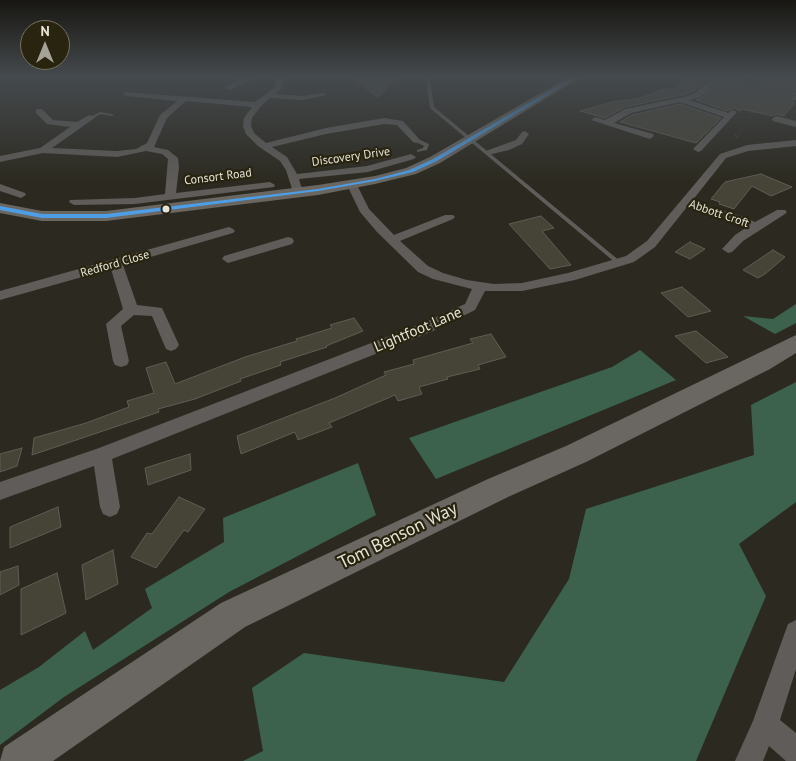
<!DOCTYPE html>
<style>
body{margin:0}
#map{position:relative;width:796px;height:761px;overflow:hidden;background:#2c2a20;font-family:"PT Sans",sans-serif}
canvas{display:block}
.north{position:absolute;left:20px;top:20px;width:50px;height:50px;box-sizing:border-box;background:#282410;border:1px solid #747160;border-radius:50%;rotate:0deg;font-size:14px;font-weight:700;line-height:20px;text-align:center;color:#e6e4d7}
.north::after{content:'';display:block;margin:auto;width:18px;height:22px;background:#a5a397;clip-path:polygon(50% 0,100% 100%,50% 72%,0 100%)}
</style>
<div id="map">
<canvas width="796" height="761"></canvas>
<div class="north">N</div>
</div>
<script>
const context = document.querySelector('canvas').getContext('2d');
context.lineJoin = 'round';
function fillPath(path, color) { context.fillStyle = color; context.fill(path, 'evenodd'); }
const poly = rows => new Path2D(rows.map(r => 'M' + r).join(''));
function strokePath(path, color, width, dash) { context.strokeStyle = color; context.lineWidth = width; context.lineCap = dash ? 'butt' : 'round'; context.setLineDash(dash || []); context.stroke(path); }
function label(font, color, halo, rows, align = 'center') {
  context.font = font + ' "PT Sans",sans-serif'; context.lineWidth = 4.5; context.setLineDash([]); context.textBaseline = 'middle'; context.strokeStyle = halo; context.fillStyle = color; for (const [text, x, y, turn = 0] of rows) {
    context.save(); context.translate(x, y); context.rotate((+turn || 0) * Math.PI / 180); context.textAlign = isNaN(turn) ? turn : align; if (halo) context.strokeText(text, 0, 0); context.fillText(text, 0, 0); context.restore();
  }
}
const forest = poly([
 [796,304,796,323,775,334,743,316,773,319],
 [640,350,676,380,436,479,409,438,612,367],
 [796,382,796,502,739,544,766,596,696,761,243,761,263,751,252,688,304,653,504,682,569,579,586,509,754,455,751,405],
 [358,463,376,515,229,592,64,697,0,745,0,690,39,667,85,631,93,650,152,608,145,589,224,542,223,518]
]);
const building = poly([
 [350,76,399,76,378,97,350,76],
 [688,76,712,76,694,91,687,94,625,107,605,118,580,111,612,102,637,99,667,88,672,90,688,76],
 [760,76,773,76,796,82,796,94,790,96,791,101,795,102,784,116,776,114,773,116,742,109,740,111,734,108,727,111,696,100,702,98,723,77,754,83,760,76],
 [680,104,721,118,696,143,620,122,632,115,680,104],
 [761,174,792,187,771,196,752,186,734,209,719,204,720,202,711,199,725,182,761,174],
 [541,216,554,228,542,231,571,265,550,269,509,224,541,216],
 [690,242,705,249,690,259,675,252,690,242],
 [773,250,785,257,765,274,758,278,743,270,773,250],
 [682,287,711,311,688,317,661,293,682,287],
 [354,318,363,331,326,346,327,347,280,362,281,365,240,379,241,381,195,399,158,409,159,412,32,455,34,438,86,423,129,407,127,401,154,393,146,368,166,362,175,384,245,357,297,341,296,339,332,328,330,325,354,318],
 [696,331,728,357,706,363,675,336,696,331],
 [491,334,506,357,478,365,480,369,447,377,448,379,419,387,422,394,398,401,395,395,329,423,332,427,298,440,295,432,241,454,237,436,335,398,386,375,384,372,414,364,413,360,473,343,470,339,491,334],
 [22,448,17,466,0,472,0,454,22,448],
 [190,454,191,470,148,485,145,468,190,454],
 [179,497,205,509,188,532,184,530,156,568,131,557,147,533,152,534,179,497],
 [58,507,61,527,10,548,10,527,58,507],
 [113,550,118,584,86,600,82,565,113,550],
 [18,566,19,585,0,595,0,572,18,566],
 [57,573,66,613,21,635,21,589,57,573]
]);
const pathFar1 = poly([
 [736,137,775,82]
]);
const path = poly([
 [735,135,738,139]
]);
const lane = poly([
 [432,76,438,76,430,80,434,107,621,262,621,264,617,264,430,108,426,79,432,76],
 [100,112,112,114,114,115,112,116,101,114,92,118,90,117,100,112],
 [414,139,418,139,429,144,427,150,417,152,417,150,423,148,424,146,414,141,414,139]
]);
const street = poly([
 [255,76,268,76,244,83,230,90,223,88,239,79,255,76],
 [274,76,282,76,284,82,281,89,275,94,303,96,323,93,327,95,303,100,270,98,260,107,252,118,251,126,254,133,266,143,326,128,384,118,403,121,420,140,416,143,413,142,397,125,384,124,326,134,272,147,287,157,297,174,367,166,411,154,416,157,414,159,368,172,299,179,303,192,298,195,293,192,286,170,280,161,258,146,246,134,243,126,244,118,252,107,186,101,167,118,154,147,168,150,178,158,179,167,176,193,270,182,275,185,274,187,135,204,74,205,69,202,70,200,135,198,165,194,168,159,162,154,146,151,117,157,43,153,0,162,0,156,40,148,70,127,47,124,36,113,36,109,42,109,53,120,77,122,89,115,96,117,52,148,117,151,136,149,147,143,160,115,177,101,127,96,123,94,124,92,255,102,274,88,276,82,274,76],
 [715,76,722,76,701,97,689,100,728,113,733,110,737,112,701,151,698,152,693,149,724,117,680,102,631,113,614,123,653,134,654,136,650,139,591,120,595,117,605,120,625,109,688,96,695,93,715,76],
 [781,76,796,76,796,80,782,77,781,76],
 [792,96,796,96,796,100,792,100,792,96],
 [776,116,796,121,796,127,773,121,772,119,776,116],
 [525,131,529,134,522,144,509,150,488,155,483,152,516,140,522,132,525,131],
 [796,140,796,146,748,151,726,158,692,201,744,217,755,222,777,210,785,210,787,212,785,214,743,241,732,252,728,253,722,249,735,235,747,227,736,221,687,207,655,247,634,262,575,280,522,291,485,291,475,310,433,331,112,459,120,507,117,514,110,517,103,514,100,507,94,466,0,500,0,482,99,448,423,323,465,304,472,289,433,279,418,272,377,232,360,212,347,185,348,183,356,183,369,209,394,235,445,215,453,215,455,217,453,219,400,241,428,266,443,273,467,280,494,284,522,283,568,273,626,256,647,241,720,154,747,145,796,140],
 [0,184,25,193,26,195,21,198,0,191,0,184],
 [229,227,233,229,235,231,233,233,123,265,137,305,162,308,179,345,176,349,171,351,166,349,152,316,134,315,121,326,129,361,127,365,121,367,115,365,113,361,106,324,123,309,111,269,0,300,0,291,229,227],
 [288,237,292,238,294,241,292,244,228,263,222,259,224,256,288,237],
 [796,620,796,669,780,720,796,733,796,761,786,761,769,746,763,761,735,761,753,721,788,624,796,620]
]);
const secondary = poly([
 [570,76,583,76,440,163,416,174,375,184,318,195,106,221,42,221,0,213,0,203,42,211,106,211,318,185,375,176,406,168,430,157,570,76],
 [796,335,796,353,770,369,586,462,508,497,245,627,53,761,0,761,4,747,221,603,488,479,566,446,796,335]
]);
const bus1 = poly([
 [575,76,580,76,437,161,413,172,375,181,318,191,106,218,42,218,0,210,0,206,42,214,106,214,318,189,375,179,409,170,433,159,575,76]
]);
const markers = [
 [166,209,4.5,"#e6e4d7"]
];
const farStreetnames = [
 ["Discovery Drive",351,157,-8],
 ["Consort Road",218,177,-7],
 ["Abbott Croft",719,214,19],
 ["Redford Close",115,264,-16]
];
const streetNames = [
 ["Lightfoot Lane",418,330,-23]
];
const nearStreetnames = [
 ["Tom Benson Way",398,536,-26]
];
fillPath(forest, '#3c624d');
fillPath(building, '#464437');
strokePath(building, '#5f5d54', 1);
strokePath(pathFar1, '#5f5d59', 1, [0.5, 2]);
strokePath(path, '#5f5d59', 2, [0.5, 2.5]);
fillPath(lane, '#5f5c59');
fillPath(street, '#5f5c59');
fillPath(secondary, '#6a6662');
fillPath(bus1, '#4d9ee5');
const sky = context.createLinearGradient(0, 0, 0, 183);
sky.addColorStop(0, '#181712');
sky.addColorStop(0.42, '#454a4e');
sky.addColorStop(1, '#454a4e00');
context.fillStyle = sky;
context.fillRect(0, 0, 796, 183);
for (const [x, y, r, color] of markers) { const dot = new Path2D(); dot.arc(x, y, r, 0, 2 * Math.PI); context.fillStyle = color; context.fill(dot); strokePath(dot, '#282410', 2); }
label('12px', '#e6e4d7', '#282410', farStreetnames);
label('15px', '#e6e4d7', '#282410', streetNames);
label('18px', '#e6e4d7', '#282410', nearStreetnames);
</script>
